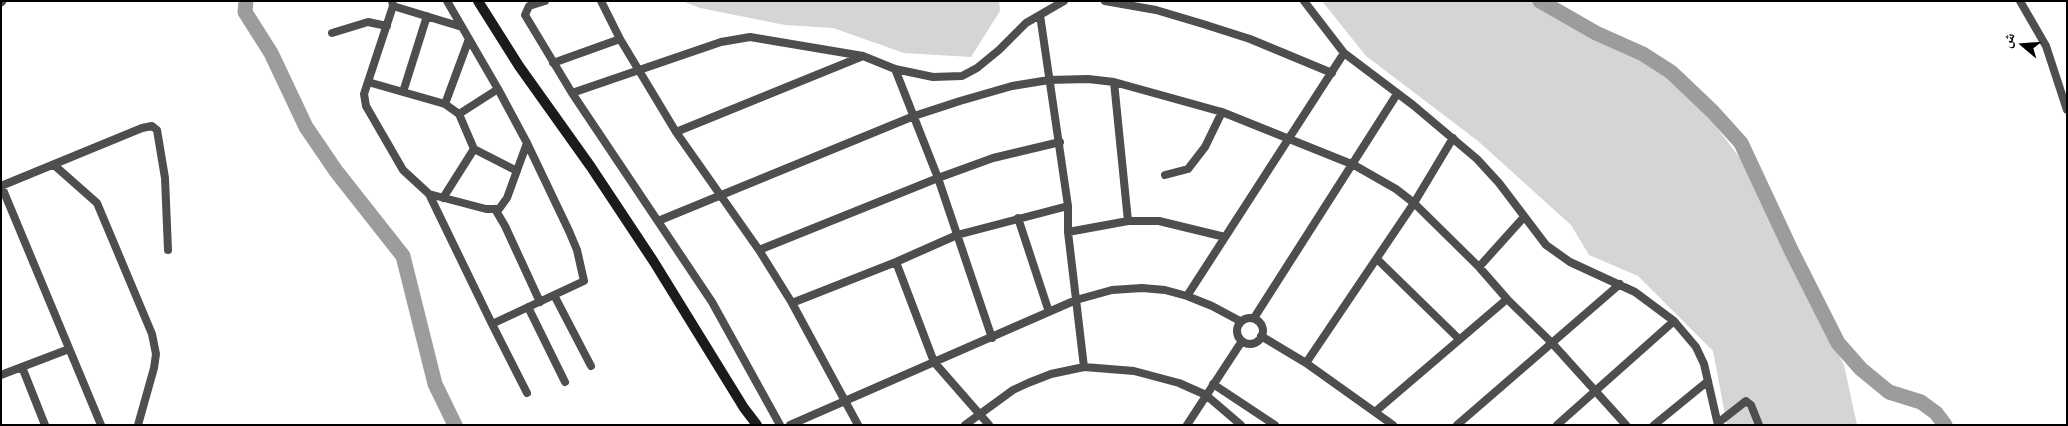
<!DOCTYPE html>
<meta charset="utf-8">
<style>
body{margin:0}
#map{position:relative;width:2068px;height:426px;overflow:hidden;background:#fff;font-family:"Sofia Sans Condensed","Noto Naskh Arabic",sans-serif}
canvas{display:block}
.frame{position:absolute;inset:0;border:2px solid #000;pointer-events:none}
.north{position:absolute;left:1998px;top:20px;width:50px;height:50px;-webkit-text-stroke:4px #fff;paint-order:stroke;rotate:288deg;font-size:14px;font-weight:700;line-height:20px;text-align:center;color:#000}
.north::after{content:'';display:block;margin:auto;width:18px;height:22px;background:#000;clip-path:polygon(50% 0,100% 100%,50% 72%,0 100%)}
</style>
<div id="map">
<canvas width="2068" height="426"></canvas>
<div class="frame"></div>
<div class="north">ش</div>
</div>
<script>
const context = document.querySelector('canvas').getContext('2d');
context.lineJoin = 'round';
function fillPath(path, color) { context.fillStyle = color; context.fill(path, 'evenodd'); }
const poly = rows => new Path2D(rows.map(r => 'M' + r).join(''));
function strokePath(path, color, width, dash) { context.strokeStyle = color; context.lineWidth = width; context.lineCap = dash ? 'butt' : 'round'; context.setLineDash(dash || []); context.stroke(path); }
const green = poly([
 [682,1,999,1,1000,11,971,57,904,53,833,28,785,25,700,8],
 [1322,1,1549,1,1670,65,1745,165,1844,365,1857,425,1727,425,1713,351,1638,276,1589,255,1571,225,1478,141,1366,56]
]);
const river = poly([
 [246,1,245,12,271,53,306,127,336,171,403,256,435,384,455,425],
 [1540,1,1596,33,1643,54,1671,72,1713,112,1741,143,1791,250,1838,343,1861,369,1889,392,1921,402,1936,413,1945,425]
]);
const minor = poly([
 [392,1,393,6,364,94,366,106,403,170,429,194,492,324,584,281,577,250,569,231,527,143,498,89,447,1],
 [545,1,529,6,525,15,572,93,712,302,780,425],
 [601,1,620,39,676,132,759,250,792,303,858,425],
 [1105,1,1156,10,1203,24,1250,39,1332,73],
 [1304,1,1344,53,1413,105,1477,159,1499,183,1546,245,1570,262,1635,292,1674,321,1696,347,1704,364,1718,425],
 [2020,1,2046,46,2067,110],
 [393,6,462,27],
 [1040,15,1068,206,1068,232,1084,367],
 [332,33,368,22,387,26],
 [553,63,620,39],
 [895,69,938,178,992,338],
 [368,82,445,104,469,39],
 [1114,82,1128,221],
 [403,92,427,16],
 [572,93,721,42,750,37,863,56,895,69,933,77,962,76,977,68,999,50,1026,23,1064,1],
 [445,104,459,114,474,149,517,171],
 [459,114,498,89],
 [676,132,863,56],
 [54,165,97,203,152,334,156,354,154,368,138,425],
 [1165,175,1188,169,1205,147,1222,112],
 [1,185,101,425],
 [1,186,142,128,152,126,157,130,165,178,168,250],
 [429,194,486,209,499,209,507,198,527,143],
 [443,198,474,149],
 [495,209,505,226,540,302],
 [1018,218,1049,312],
 [658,221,914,116,960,101,1012,86,1049,80,1088,79,1114,82,1222,112,1354,165,1396,189,1414,203,1479,267,1507,299,1552,343,1626,425],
 [1068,232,1128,221,1159,221,1225,237],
 [759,250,938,178,993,158,1060,142],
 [1377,259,1459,339],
 [896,262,934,362,989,425],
 [1479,267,1524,217],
 [554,295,591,366],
 [1187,296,1344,53],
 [792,303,896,262,957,235,1068,206],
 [528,307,565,382],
 '1237 331a13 13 0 1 1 26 0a13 13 0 1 1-26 0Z',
 [1254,318,1397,94],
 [492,324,527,393],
 [1261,336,1306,363,1393,425],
 [1306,363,1414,203,1453,138],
 [22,367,45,425],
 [1,375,69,349],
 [1213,384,1275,425],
 [1376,411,1507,299],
 [1718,423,1746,401,1751,405,1759,425],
 [790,425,1076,300,1112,290,1142,288,1165,290,1187,296,1212,306,1240,321],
 [965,425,1013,390,1028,383,1051,374,1084,367,1134,371,1179,383,1206,395,1241,425],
 [1187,425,1242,341],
 [1457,425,1620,284],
 [1557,425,1674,321],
 [1654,425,1708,381]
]);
const tertiary = poly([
 [1,2,2,1]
]);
const secondary = poly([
 [478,1,519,66,591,167,654,262,744,408,757,425]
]);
fillPath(green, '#d5d5d5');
strokePath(river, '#9c9c9c', 15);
strokePath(minor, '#4e4e4e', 8);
strokePath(tertiary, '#4e4e4e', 9);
strokePath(secondary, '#1b1b1b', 10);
</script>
